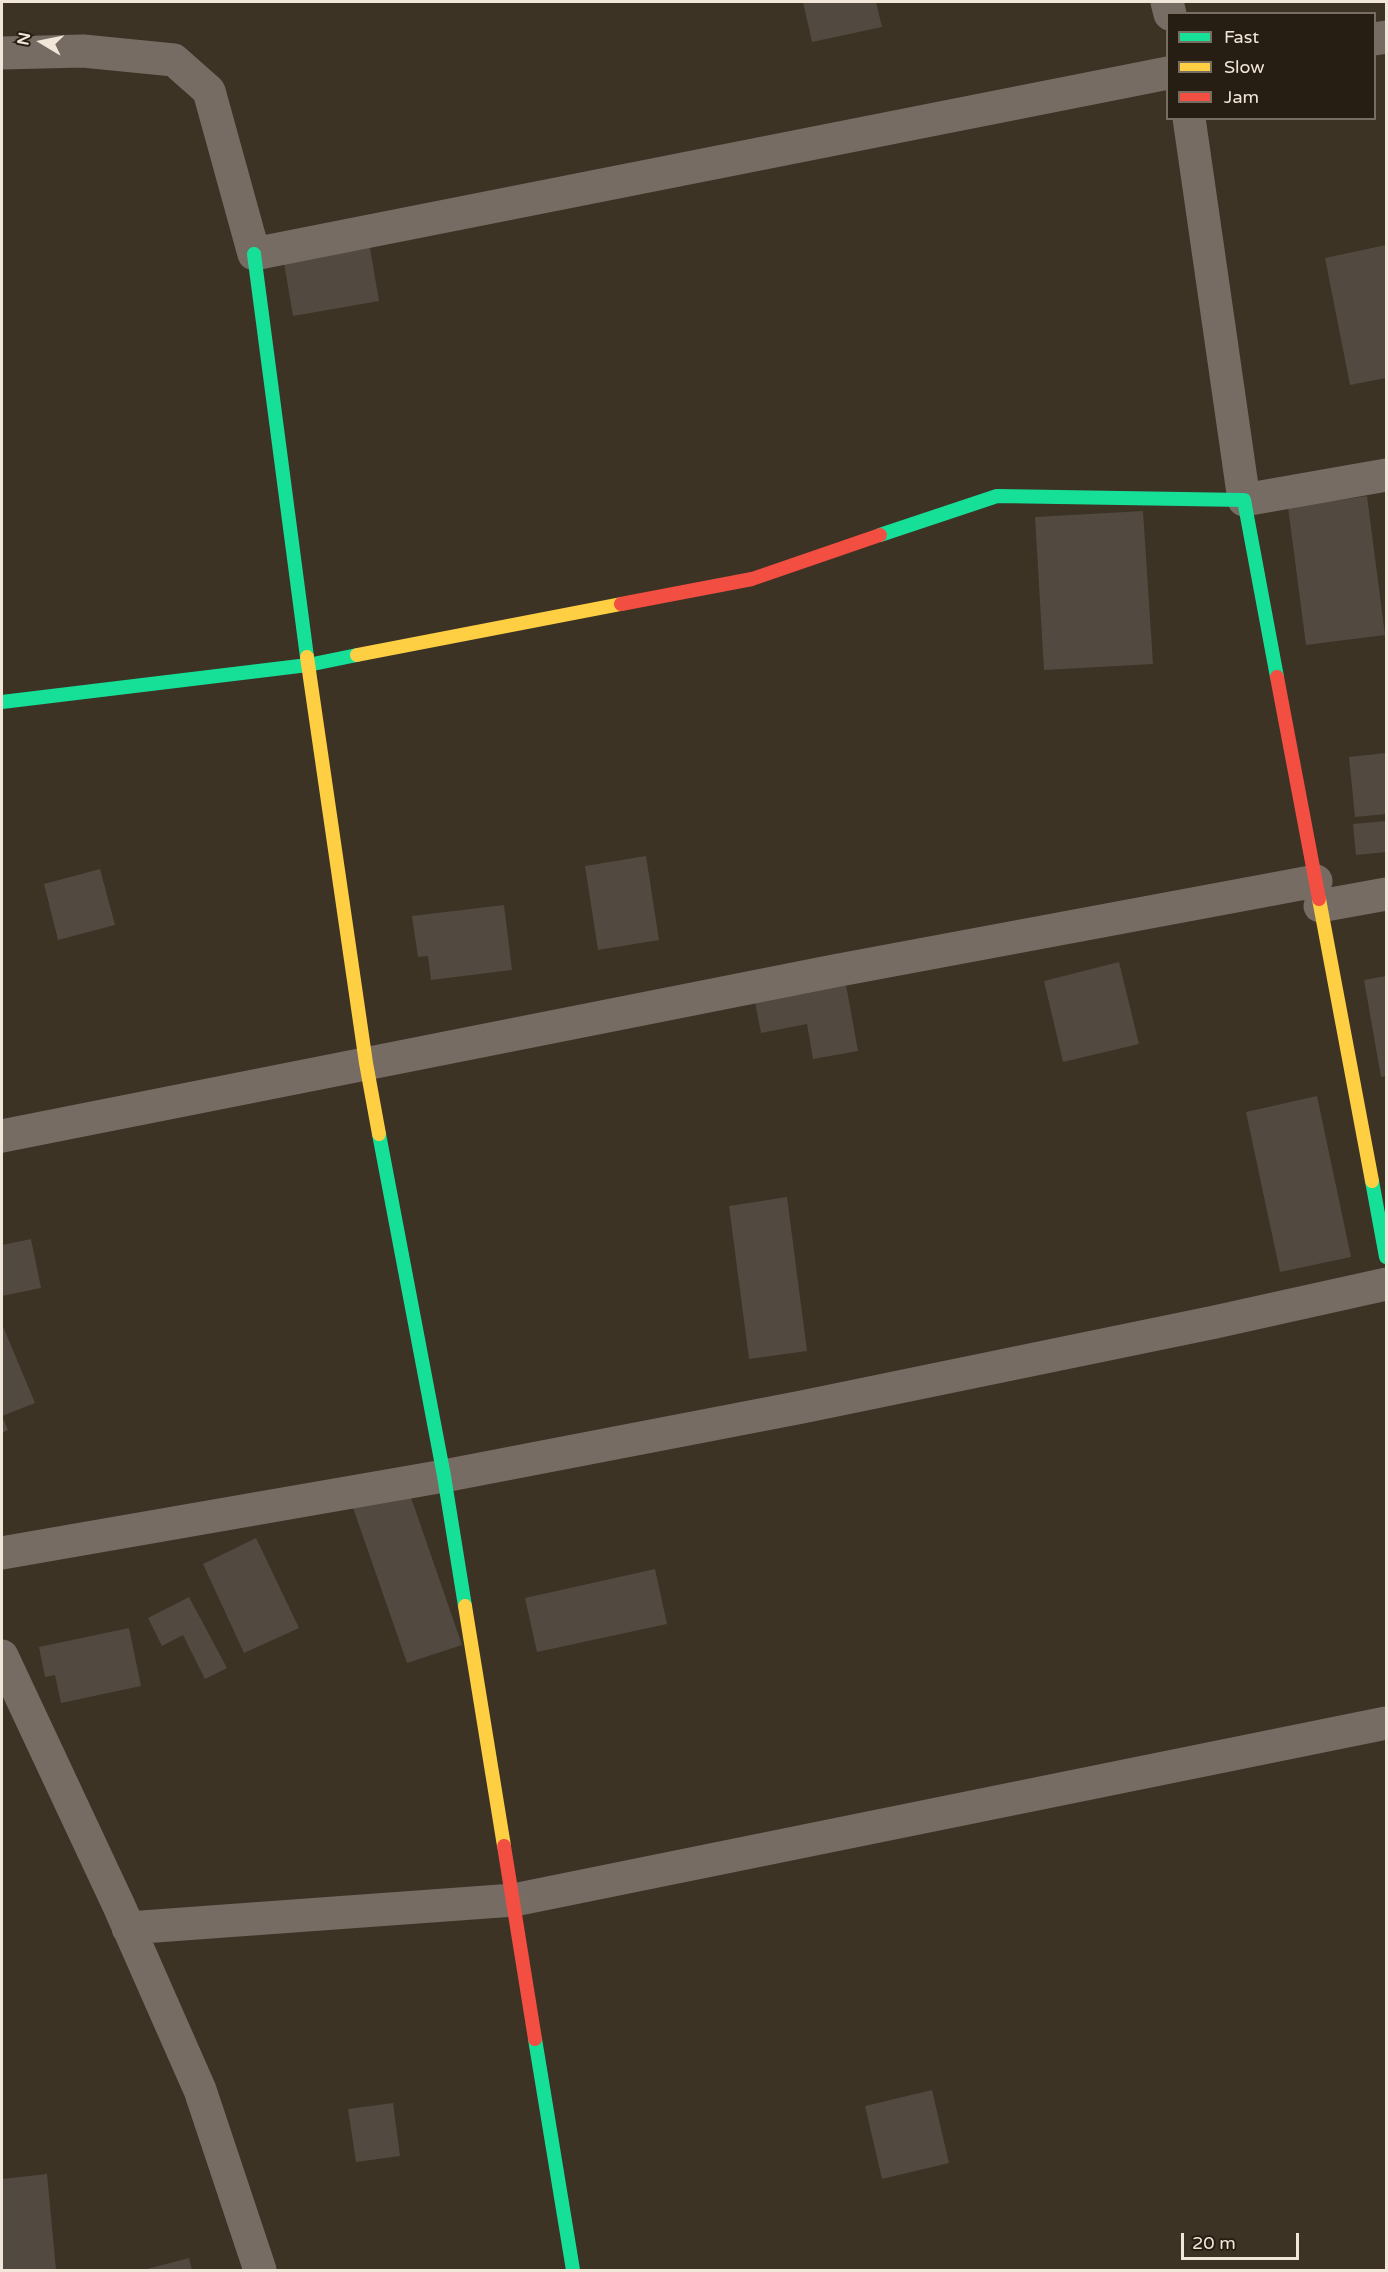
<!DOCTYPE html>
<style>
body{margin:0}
#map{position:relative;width:1388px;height:2272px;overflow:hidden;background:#3c3325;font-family:"Varela Round",sans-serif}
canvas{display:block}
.frame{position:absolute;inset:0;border:3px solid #f1e6d7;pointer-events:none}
.legend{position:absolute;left:1166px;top:12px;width:210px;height:108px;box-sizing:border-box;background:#261e13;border:2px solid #776e61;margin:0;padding:8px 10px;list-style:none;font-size:18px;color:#f1e6d7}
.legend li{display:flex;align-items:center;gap:12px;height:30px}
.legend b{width:30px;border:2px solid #776e61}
.north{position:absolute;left:12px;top:12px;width:60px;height:60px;-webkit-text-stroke:4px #261e13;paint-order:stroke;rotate:280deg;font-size:16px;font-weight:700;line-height:24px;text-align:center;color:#f1e6d7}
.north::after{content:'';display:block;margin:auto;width:21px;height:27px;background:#f1e6d7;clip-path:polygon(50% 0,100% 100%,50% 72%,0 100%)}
.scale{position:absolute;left:1181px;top:2233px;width:118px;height:27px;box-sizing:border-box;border:3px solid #f1e6d7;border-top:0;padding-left:8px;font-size:18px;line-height:21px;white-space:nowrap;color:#f1e6d7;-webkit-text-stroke:4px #261e13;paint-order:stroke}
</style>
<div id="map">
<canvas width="1388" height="2272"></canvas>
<div class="frame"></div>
<ul class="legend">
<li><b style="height:8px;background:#16e098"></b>Fast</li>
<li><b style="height:8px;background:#ffcf43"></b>Slow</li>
<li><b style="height:8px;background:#f24e42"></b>Jam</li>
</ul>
<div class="north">N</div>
<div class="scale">20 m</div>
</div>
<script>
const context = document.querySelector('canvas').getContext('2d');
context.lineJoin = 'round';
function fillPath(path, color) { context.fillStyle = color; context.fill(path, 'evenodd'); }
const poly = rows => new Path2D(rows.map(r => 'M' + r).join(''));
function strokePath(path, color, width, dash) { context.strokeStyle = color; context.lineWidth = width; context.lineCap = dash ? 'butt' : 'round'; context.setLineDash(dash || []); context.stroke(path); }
const building = poly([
 [803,2,876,2,882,27,812,42],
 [369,242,379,301,293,316,283,257],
 [1386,245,1386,378,1350,385,1325,258],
 [1367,496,1385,635,1306,645,1288,507],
 [1143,511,1153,664,1044,670,1035,517],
 [1386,753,1386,814,1355,817,1349,757],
 [1386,821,1386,852,1356,855,1353,824],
 [646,856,659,940,598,950,585,866],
 [100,869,115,925,58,940,44,884],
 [504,905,512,970,431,980,428,956,418,957,412,916],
 [1119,962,1139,1044,1063,1062,1044,981],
 [1386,976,1386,1076,1381,1077,1364,980],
 [846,985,858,1051,813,1059,807,1024,761,1033,755,1002],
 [1317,1096,1351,1257,1280,1272,1246,1112],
 [787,1197,807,1351,749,1359,729,1206],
 [31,1239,41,1288,2,1296,2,1245],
 [2,1324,35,1403,2,1416,8,1430,2,1433],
 [406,1483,462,1645,407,1663,351,1502],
 [256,1538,299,1628,244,1653,203,1564],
 [655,1569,667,1624,537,1652,525,1598],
 [189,1597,227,1668,205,1679,183,1635,162,1646,148,1618],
 [129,1628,141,1686,61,1703,55,1675,45,1677,39,1647],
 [932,2090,949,2163,882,2179,865,2106],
 [393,2103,400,2156,356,2162,348,2109],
 [47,2174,56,2270,2,2270,2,2179],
 [189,2258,192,2270,143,2270]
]);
const street = poly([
 [1167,2,1170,14],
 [1374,39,1386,37],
 [2,53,83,51,174,60,209,91,254,254,1168,73],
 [1189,118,1244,500,1386,475],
 [1320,906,1386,894],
 [2,1136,834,971,1316,881],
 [2,1553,444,1476,802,1407,1215,1322,1386,1284],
 [2,1656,119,1906,200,2090,260,2270],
 [128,1928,514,1900,1386,1723]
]);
const fast = poly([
 [254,254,307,657],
 [880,535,997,496,1244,500,1277,677],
 [2,702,308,665,357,655],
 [379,1134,444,1476,465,1606],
 [1372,1181,1386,1257],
 [535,2039,573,2270]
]);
const slow = poly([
 [357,655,621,604],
 [307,657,366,1063,379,1134],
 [1319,899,1372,1181],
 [465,1606,504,1846]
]);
const jam = poly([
 [621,604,752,579,880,535],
 [1277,677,1319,899],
 [504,1846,535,2039]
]);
fillPath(building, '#524940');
strokePath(street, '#766c64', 33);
strokePath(fast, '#16e098', 14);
strokePath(slow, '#ffcf43', 14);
strokePath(jam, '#f24e42', 14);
</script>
